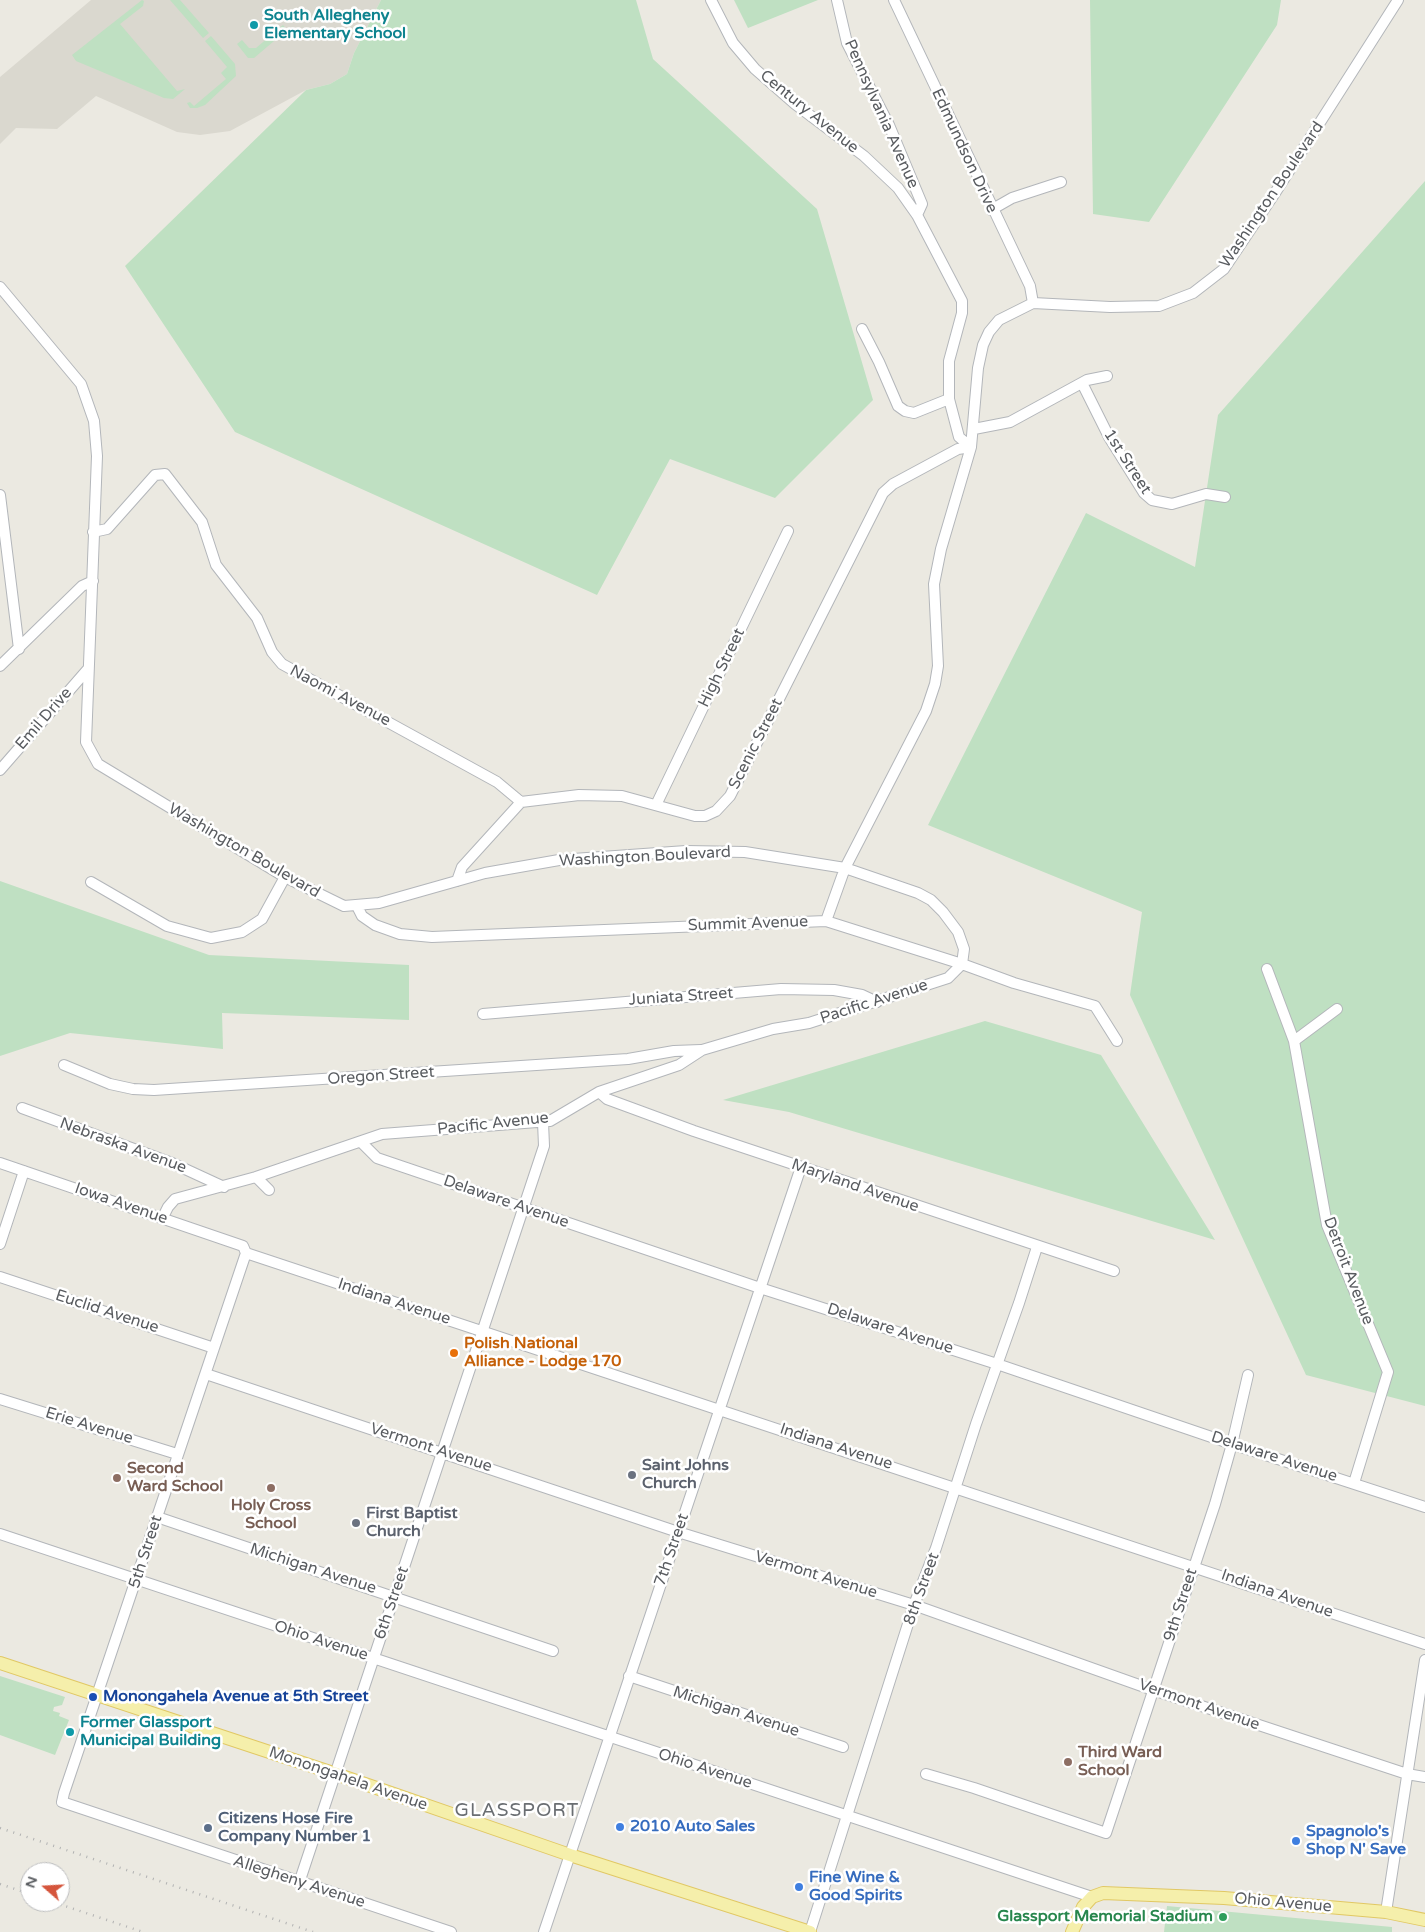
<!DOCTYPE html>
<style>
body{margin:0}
#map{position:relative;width:1425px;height:1932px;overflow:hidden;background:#ebe9e1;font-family:"Varela Round",sans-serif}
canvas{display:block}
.north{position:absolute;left:20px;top:1862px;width:50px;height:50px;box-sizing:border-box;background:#fff;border:1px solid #bdbebf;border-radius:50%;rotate:289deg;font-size:14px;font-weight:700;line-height:20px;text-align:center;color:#595c60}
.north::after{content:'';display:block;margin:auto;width:18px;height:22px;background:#d5553c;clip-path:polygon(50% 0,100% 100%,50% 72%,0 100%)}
</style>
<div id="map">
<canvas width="1425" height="1932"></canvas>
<div class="north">N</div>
</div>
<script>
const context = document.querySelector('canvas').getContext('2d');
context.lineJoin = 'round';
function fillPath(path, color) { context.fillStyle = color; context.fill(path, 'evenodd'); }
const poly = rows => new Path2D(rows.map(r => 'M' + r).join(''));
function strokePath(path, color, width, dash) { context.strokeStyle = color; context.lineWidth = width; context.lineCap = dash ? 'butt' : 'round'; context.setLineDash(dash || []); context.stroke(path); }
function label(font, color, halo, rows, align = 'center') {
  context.font = font + ' "Varela Round",sans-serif'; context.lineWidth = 5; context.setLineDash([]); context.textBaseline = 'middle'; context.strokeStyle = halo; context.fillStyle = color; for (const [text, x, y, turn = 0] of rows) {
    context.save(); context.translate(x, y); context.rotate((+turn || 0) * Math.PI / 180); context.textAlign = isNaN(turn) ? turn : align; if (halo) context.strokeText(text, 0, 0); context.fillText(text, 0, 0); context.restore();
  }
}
const education = poly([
 [91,0,381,0,354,53,347,74,330,84,306,90,230,131,200,135,177,132,96,96,57,129,16,128,0,144,0,77]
]);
const green = poly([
 [142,0,144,1,143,6,120,24,177,91,185,89,173,99,164,98,76,61,72,55],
 [170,0,180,0,209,33,203,38],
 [381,0,636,0,653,59,817,209,873,400,775,498,670,459,597,595,235,432,125,266,306,90,330,84,347,74,354,53],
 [734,0,818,0,748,28],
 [1090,0,1281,0,1277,25,1149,222,1093,214],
 [283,25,287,30,254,58,248,58,237,44,242,40,249,48,256,48],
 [211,36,235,64,236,76,205,105,197,108,190,108,187,103,190,102,194,106,226,79,221,73,227,67,205,41],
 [1425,181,1425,1406,1306,1375,1130,995,1142,912,928,825,1086,513,1195,567,1218,415],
 [0,881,209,955,409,965,409,1020,222,1013,223,1049,70,1033,0,1056],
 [985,1021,1101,1055,1215,1240,789,1112,723,1100],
 [0,1676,65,1697,62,1705,54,1707,53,1711,60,1713,59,1716,69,1720,55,1755,0,1735],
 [1167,1906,1392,1927,1392,1932,1164,1932]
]);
const minor = poly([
 [711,0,733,43,755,69,795,104,864,156,898,188,917,215,962,301,962,313,949,361,949,399,959,437,971,447],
 [837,0,847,43,889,125,922,204,917,215],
 [894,0,1030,286,1033,303],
 [991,210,1012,198,1061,182],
 [0,287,81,384,94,421,97,456,86,742,98,764,285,877,344,906,379,903,485,873,559,860,686,851,745,852,845,868,918,893,931,900,943,912,958,932,964,949,962,964,948,978,809,1023,773,1029,702,1050,679,1065,599,1092,550,1121,382,1134,256,1177,175,1199,168,1207,162,1219],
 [862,329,879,362,898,406,905,411,914,413,949,399],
 [1082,383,1109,437,1144,493,1152,500,1172,504,1206,494,1225,497],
 [974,429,1010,422,1087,380,1107,376],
 [0,495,19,649],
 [93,532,107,529,155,475,165,474,202,522,216,565,257,618,272,652,282,664,497,782,521,802],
 [0,666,82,586,93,581],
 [0,770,88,669],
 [656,805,788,531],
 [457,881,462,867,521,802,579,795,622,796,695,816,705,816,716,811,730,796,883,493,893,484,958,449,971,447],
 [91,882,167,926,211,938,242,932,262,919,285,877],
 [357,906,362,916,375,925,400,934,432,937,826,921,962,964,1014,983,1095,1006,1117,1041],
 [826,921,845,868,926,711,935,684,938,666,934,584,941,549,971,447,978,368,983,345,989,332,999,320,1033,303,1110,307,1159,306,1193,293,1224,269,1275,193,1398,0],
 [1267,969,1294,1041,1327,1225,1388,1372,1354,1483],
 [483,1014,781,989,834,990,862,995,877,1002],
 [1294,1041,1337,1009],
 [64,1065,110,1084,133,1089,154,1090,628,1059,674,1051,701,1050],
 [599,1092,607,1099,694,1131,1114,1271],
 [22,1108,172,1163,224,1187],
 [361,1142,377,1158,760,1288,997,1364,1232,1444,1425,1507],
 [0,1163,243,1246,246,1253,64,1793,62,1802,451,1932],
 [256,1177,269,1190],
 [0,1244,24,1171],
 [246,1253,1425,1644],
 [0,1277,214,1348],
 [206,1374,678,1532,914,1605,1153,1690,1407,1774,1425,1777],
 [0,1399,177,1454],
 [157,1517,553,1651],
 [0,1534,1092,1897],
 [629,1676,843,1747],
 [926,1774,974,1788,1106,1833,1215,1504,1232,1444,1248,1375],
 [299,1883,544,1146,543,1122],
 [1386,1912,1425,1660],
 [544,1932,801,1167],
 [810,1932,914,1605,936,1548,976,1424,1019,1303,1037,1247]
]);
const major = poly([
 [0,1663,336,1774,570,1855,810,1932],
 [1072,1932,1083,1907,1092,1897,1103,1893,1224,1898,1386,1912,1425,1920]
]);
const rail = poly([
 [0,1828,313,1932],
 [0,1884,30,1894],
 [53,1902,143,1932]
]);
const markers = [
 [254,25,5,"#0f9aa8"],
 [454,1353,5,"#e8710a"],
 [632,1475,5,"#6b7280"],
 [117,1478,5,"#8d6e63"],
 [271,1488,5,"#8d6e63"],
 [356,1523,5,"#6b7280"],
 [93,1697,5,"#1a4fb4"],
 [70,1732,5,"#0f9aa8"],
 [1068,1762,5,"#8d6e63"],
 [620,1827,5,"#3f7fe0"],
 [208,1828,5,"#5c6f8a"],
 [1296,1841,5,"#3f7fe0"],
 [799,1887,5,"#3f7fe0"],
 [1223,1917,5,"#2e9e5b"]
];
const cultureNames = [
 ["South Allegheny",264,16],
 ["Elementary School",264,34],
 ["Former Glassport",80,1723],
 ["Municipal Building",80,1741]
];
const streetNames = [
 ["Century Avenue",809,112,39],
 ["Pennsylvania Avenue",881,114,66],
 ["Edmundson Drive",964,151,65],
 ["Washington Boulevard",1272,195,-56],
 ["1st Street",1127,462,57],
 ["High Street",722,668,-64],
 ["Naomi Avenue",340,696,28],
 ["Emil Drive",44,719,-49],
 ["Scenic Street",756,744,-63],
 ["Washington Boulevard",244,851,30],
 ["Washington Boulevard",645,857,-3],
 ["Summit Avenue",748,924,-2],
 ["Juniata Street",681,997,-4],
 ["Pacific Avenue",874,1002,-18],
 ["Oregon Street",381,1076,-4],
 ["Pacific Avenue",493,1124,-6],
 ["Nebraska Avenue",123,1146,20],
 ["Maryland Avenue",855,1186,19],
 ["Delaware Avenue",506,1202,19],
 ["Iowa Avenue",121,1204,19],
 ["Detroit Avenue",1348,1271,69],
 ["Indiana Avenue",394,1302,18],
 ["Euclid Avenue",107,1312,18],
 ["Delaware Avenue",890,1329,18],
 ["Erie Avenue",89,1426,17],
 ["Indiana Avenue",836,1447,18],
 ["Vermont Avenue",431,1448,18],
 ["Delaware Avenue",1274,1457,18],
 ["7th Street",672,1550,-71],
 ["5th Street",146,1552,-72],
 ["Michigan Avenue",313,1569,18],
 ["Vermont Avenue",816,1575,17],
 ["8th Street",922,1589,-70],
 ["Indiana Avenue",1277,1594,19],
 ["6th Street",392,1603,-71],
 ["9th Street",1181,1605,-72],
 ["Ohio Avenue",321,1641,18],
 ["Vermont Avenue",1199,1705,19],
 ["Michigan Avenue",736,1712,18],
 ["Ohio Avenue",705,1769,18],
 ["Monongahela Avenue",348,1779,19],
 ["Allegheny Avenue",299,1882,18],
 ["Ohio Avenue",1283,1903,5]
];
const foodNames = [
 ["Polish National",464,1344],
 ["Alliance - Lodge 170",464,1362]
];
const worshipNames = [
 ["Saint Johns",642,1466],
 ["Church",642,1484],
 ["First Baptist",366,1514],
 ["Church",366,1532]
];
const educationNames = [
 ["Second",127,1469],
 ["Ward School",127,1487],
 ["Holy Cross",271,1506,"center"],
 ["School",271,1524,"center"],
 ["Third Ward",1078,1753],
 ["School",1078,1771]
];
const transitNames = [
 ["Monongahela Avenue at 5th Street",103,1697]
];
const serviceNames = [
 ["Citizens Hose Fire",218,1819],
 ["Company Number 1",218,1837]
];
const shopNames = [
 ["2010 Auto Sales",630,1827],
 ["Spagnolo's",1306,1832],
 ["Shop N' Save",1306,1850],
 ["Fine Wine &",809,1878],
 ["Good Spirits",809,1896]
];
const leisureNames = [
 ["Glassport Memorial Stadium",1213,1917]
];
const quarterNames = [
 ["GLASSPORT",517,1811]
];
fillPath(education, '#dad8cf');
fillPath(green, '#bfe0c2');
strokePath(minor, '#b3b6ba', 12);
strokePath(major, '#e1c864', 14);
strokePath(minor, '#fff', 10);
strokePath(major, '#f5efab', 12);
strokePath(rail, '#b1b2b2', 2.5, [1, 6]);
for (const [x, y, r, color] of markers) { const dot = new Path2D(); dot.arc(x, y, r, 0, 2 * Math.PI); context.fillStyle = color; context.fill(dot); strokePath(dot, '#fff', 2); }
label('bold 16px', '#0d838f', '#fff', cultureNames, 'left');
label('16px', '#595c60', '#fff', streetNames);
label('bold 16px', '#c56008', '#fff', foodNames, 'left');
label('bold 16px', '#5b616d', '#fff', worshipNames, 'left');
label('bold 16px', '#785e54', '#fff', educationNames, 'left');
label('bold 16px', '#164399', '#fff', transitNames, 'left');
label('bold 16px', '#4e5e75', '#fff', serviceNames, 'left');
label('bold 16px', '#366cbe', '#fff', shopNames, 'left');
label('bold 16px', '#27864d', '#fff', leisureNames, 'right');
context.letterSpacing = '1px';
label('19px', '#6a6e72', '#fff', quarterNames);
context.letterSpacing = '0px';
</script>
